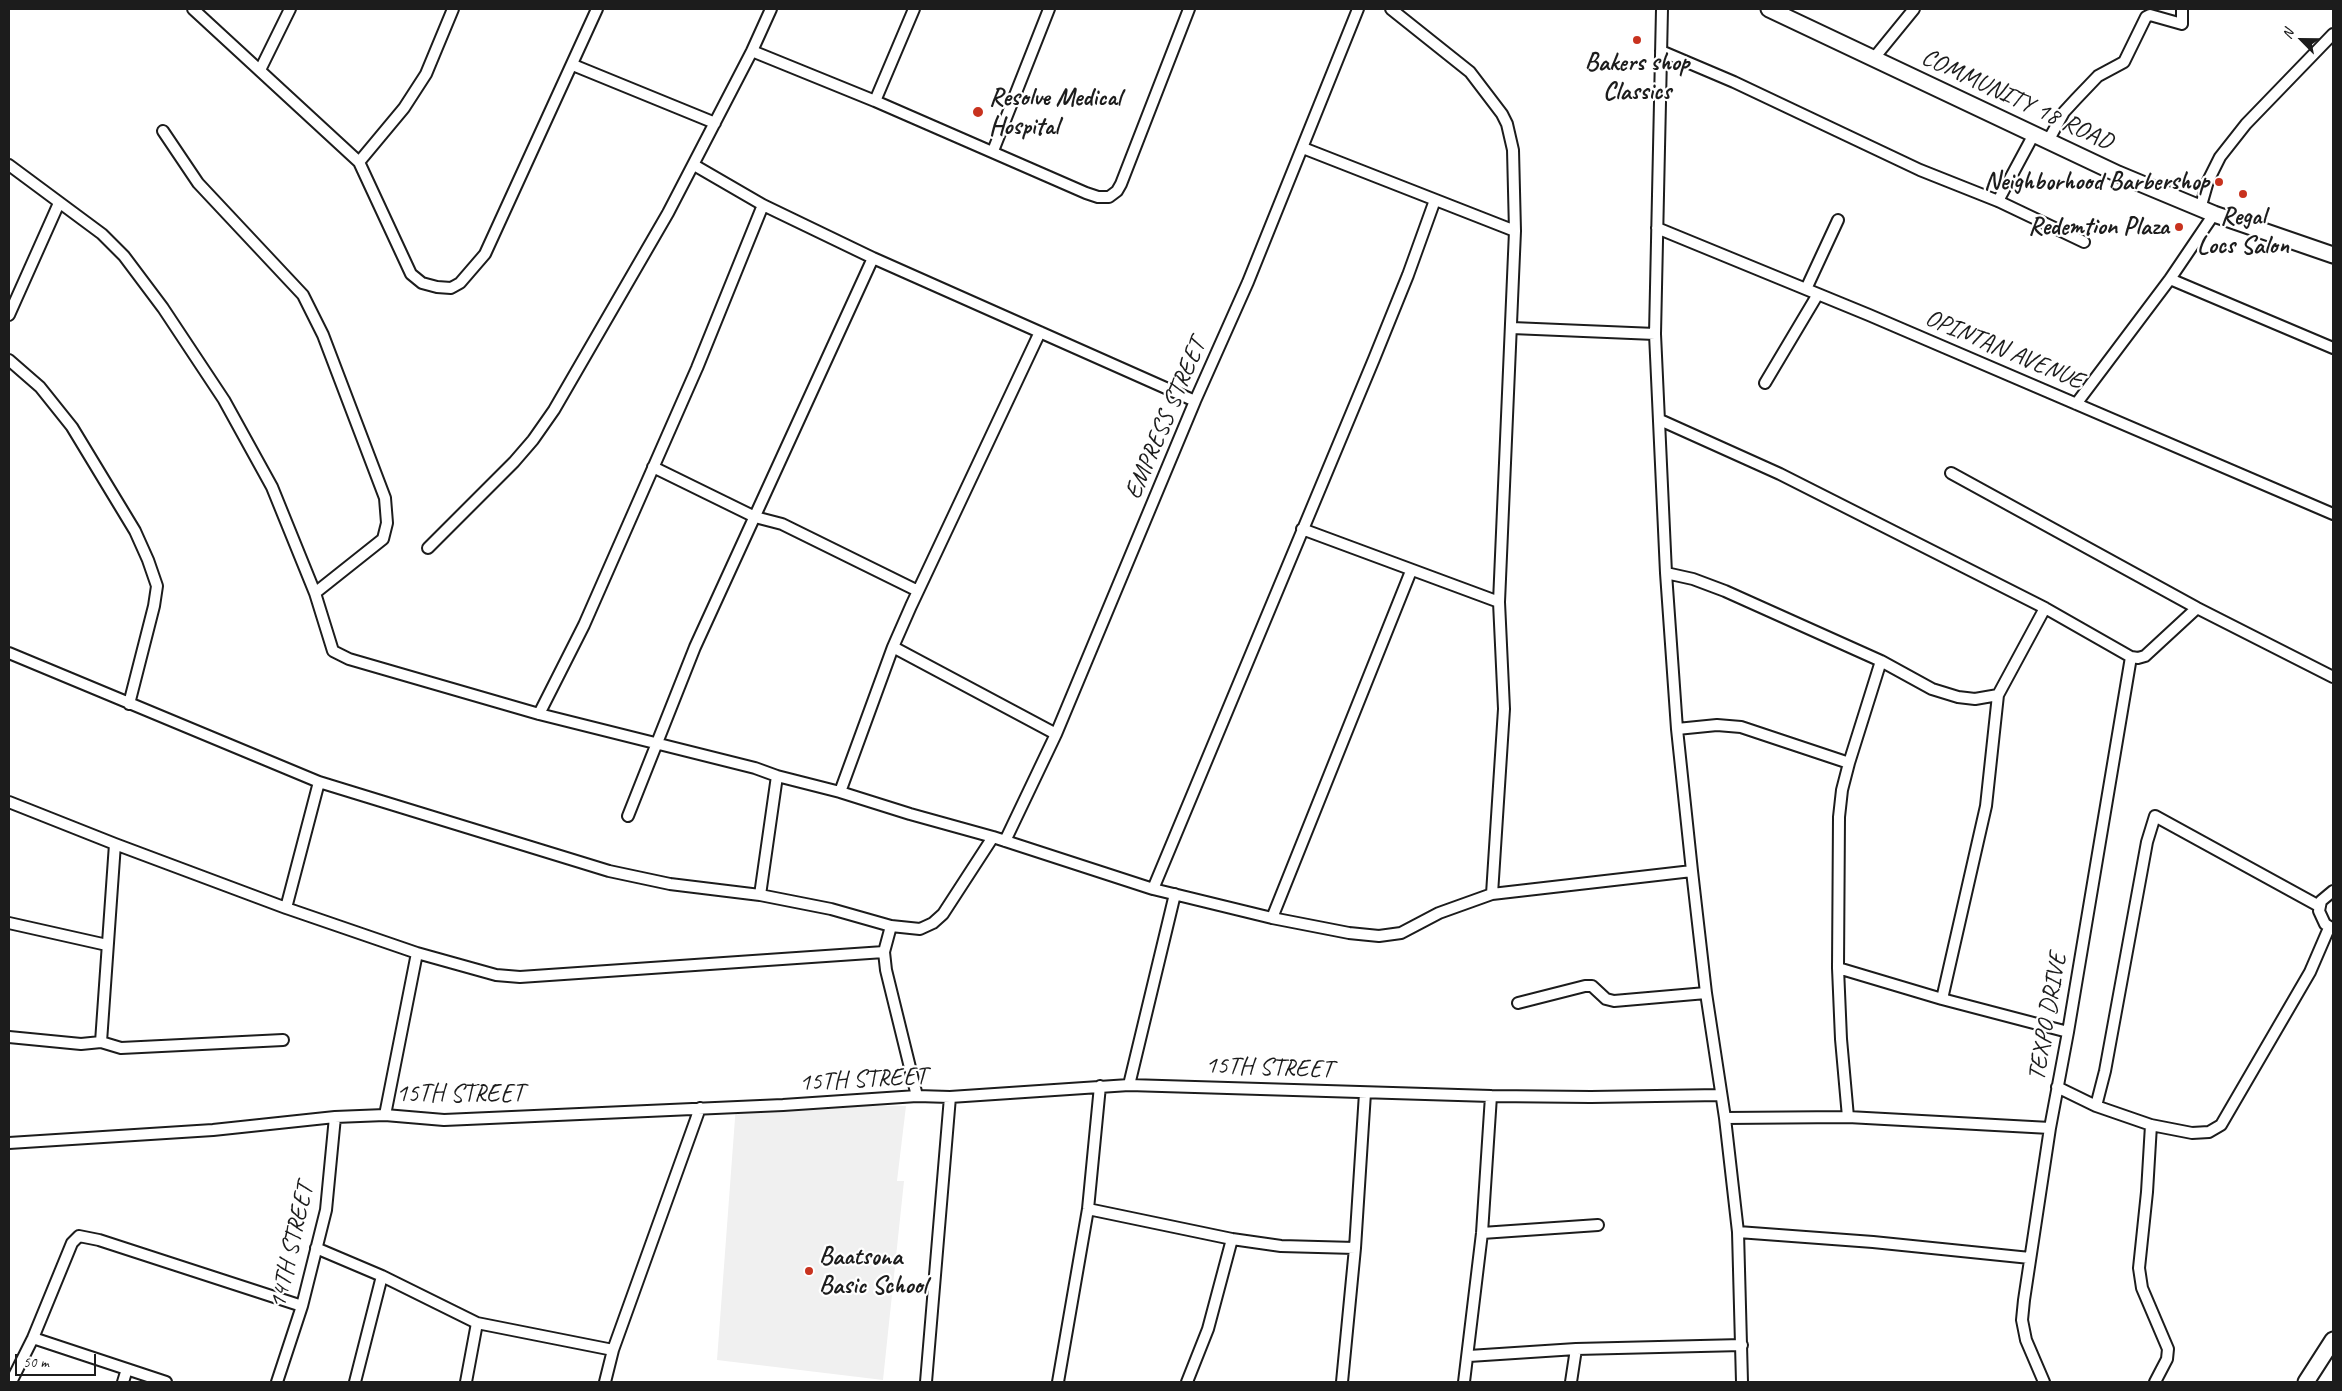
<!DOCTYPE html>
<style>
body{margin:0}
#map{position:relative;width:2342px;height:1391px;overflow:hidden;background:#fff;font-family:Caveat,sans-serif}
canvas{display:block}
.frame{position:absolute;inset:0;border:10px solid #1c1c1c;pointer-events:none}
.north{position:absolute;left:2277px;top:15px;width:50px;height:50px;-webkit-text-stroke:4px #fff;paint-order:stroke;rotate:293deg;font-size:14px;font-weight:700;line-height:20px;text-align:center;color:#1c1c1c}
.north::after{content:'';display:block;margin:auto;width:18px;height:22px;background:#1c1c1c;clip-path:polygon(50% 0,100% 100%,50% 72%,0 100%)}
.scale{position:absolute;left:15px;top:1354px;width:81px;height:22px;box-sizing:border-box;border:2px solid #1c1c1c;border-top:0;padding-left:6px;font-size:15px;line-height:18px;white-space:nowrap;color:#1c1c1c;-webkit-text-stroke:4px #fff;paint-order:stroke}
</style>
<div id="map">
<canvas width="2342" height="1391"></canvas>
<div class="frame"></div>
<div class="north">N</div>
<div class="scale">50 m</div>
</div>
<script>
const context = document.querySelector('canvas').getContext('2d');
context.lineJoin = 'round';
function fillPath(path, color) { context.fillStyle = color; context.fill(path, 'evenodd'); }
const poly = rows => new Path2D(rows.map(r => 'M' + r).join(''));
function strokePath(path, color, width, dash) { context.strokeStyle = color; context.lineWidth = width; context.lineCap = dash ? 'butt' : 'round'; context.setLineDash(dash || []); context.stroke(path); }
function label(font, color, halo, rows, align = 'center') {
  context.font = font + ' Caveat,sans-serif'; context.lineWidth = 4.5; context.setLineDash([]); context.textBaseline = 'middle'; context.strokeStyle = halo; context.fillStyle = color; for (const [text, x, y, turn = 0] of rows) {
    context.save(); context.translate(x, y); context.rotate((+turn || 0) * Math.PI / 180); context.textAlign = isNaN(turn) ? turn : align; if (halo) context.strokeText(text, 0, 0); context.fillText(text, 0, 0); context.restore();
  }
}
const built = poly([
 [736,1105,906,1106,897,1181,904,1181,883,1380,717,1360]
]);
const minor = poly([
 [193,9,359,162,411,274,422,283,437,287,451,288,460,283,485,254,597,9],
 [1391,9,1470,72,1502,114,1507,124,1513,150,1515,231,1499,602,1504,709,1492,894],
 [1662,9,1655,334,1666,573,1677,729,1692,871,1706,993,1725,1118,1738,1232,1742,1382],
 [752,51,875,101,1086,193,1098,197,1109,197,1117,191,1121,184,1189,9],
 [1661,51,1734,82,1920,170,1998,201,2084,242],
 [1874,58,1914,9],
 [573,65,715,123],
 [260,70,290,9],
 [875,101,914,9],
 [163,131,198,183,303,295,323,335,385,498,387,523,383,539,315,593],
 [2048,141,2064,112,2076,99,2098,76,2124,62,2146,17,2150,15,2182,24,2182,9],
 [1303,148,1515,231],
 [993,151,1049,9],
 [359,162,404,108,426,74,453,9],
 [9,165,102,234,124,256,163,308,224,400,272,487,315,593,333,651,349,659,539,714,755,768,777,776,840,792,910,814,993,837,1153,889,1272,918,1349,933,1379,936,1401,933,1439,913,1492,894,1692,871],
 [694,165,763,205,873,258,1195,401],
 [1998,201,2034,134],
 [2200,209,2208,181,2220,157,2246,124,2333,34],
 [1657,228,1869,315,2333,514],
 [2170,279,2333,348],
 [1806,289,1838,220],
 [9,315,59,203],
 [1512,328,1655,334],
 [9,360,40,387,72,427,135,531,148,560,157,586,154,606,129,704],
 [1765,383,1818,294],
 [2076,404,2170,279,2214,214],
 [1660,420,1780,474,2045,608,2131,657,2138,658,2145,656,2197,608],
 [653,467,755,517,782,524,918,591],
 [1951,473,2197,608,2333,677],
 [1302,529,1499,602],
 [428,548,514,462,533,440,554,410,668,213,752,51,771,9],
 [1666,573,1693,579,1725,591,1881,661,1932,689,1958,697,1975,699,1998,695],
 [893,647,1056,734],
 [9,653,319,782,609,871,670,884,760,895,831,909,891,926,920,929,933,923,943,914,993,837],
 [539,714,584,625,697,368,763,205],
 [1677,729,1717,725,1741,727,1849,763],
 [840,792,893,647,911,606,1040,332],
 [9,802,115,844,286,908,417,953,496,975,520,977,884,952],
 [628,816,695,647,873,258],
 [1005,841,1056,734,1195,401,1248,282,1358,9],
 [1153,889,1374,359,1408,275,1435,200],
 [2333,891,2321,901,2319,911,2325,924,2333,929],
 [760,895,777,776],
 [286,908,319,782],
 [1272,918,1411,571],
 [9,923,107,945],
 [891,926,884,952,886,970,917,1096],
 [1838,968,1942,999,2068,1032],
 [1942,999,1986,806,1998,695,2045,608],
 [1518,1003,1585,986,1592,986,1606,999,1614,1001,1706,993],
 [9,1037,81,1044,101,1042,115,844],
 [101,1042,121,1048,283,1040],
 [1129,1085,1175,894],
 [2057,1087,2096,1106,2151,1125,2192,1133,2209,1132,2221,1125,2310,972,2329,928],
 [2096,1106,2105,1071,2147,842,2155,816,2319,906],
 [385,1115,417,953],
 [1848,1117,1841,1039,1838,968,1839,817,1842,790,1849,763,1881,661],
 [1725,1118,1848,1117,2050,1128],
 [2151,1125,2147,1192,2139,1268,2142,1288,2168,1349,2167,1359,2155,1382],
 [9,1143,213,1130,335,1117,385,1115,444,1120,783,1105,917,1096,950,1097,1129,1085,1491,1096,1591,1097,1721,1095],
 [1088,1209,1232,1239,1281,1246,1355,1248],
 [1738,1232,1873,1242,2030,1258],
 [1482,1233,1598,1225],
 [316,1248,382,1276,477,1323,613,1350],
 [33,1338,166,1382],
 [1469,1356,1576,1349,1742,1345],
 [11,1382,33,1338,72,1243,79,1236,99,1240,302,1306],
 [123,1382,127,1369],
 [277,1382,302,1306,326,1210,335,1117],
 [355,1382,382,1276],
 [466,1382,477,1323],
 [605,1382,613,1350,700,1108],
 [926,1382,950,1097],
 [1058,1382,1088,1209,1100,1086],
 [1187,1382,1208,1329,1232,1239],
 [1342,1382,1355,1248,1365,1093],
 [1464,1382,1482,1233,1491,1096],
 [1571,1382,1576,1349],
 [2044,1382,2026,1340,2022,1320,2024,1300,2050,1128,2068,1032,2131,657]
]);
const secondary = poly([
 [1769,9,2118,174,2214,214,2333,255],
 [2306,1382,2333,1340]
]);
const markers = [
 [1637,40,5,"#c8321e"],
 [978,112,6,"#c8321e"],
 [2219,182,5,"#c8321e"],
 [2243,194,5,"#c8321e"],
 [2179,227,5,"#c8321e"],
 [809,1271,5,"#c8321e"]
];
const poiNames = [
 ["Bakers shop",1637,63],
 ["Classics",1637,92],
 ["Resolve Medical",989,98,"left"],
 ["Hospital",989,127,"left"],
 ["Neighborhood Barbershop",2209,182,"right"],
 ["Regal",2243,217],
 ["Locs Salon",2243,246],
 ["Redemtion Plaza",2169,227,"right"],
 ["Baatsona",819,1257,"left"],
 ["Basic School",819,1286,"left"]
];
const streetNames = [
 ["COMMUNITY 18 ROAD",2017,100,25],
 ["OPINTAN AVENUE",2004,350,23],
 ["EMPRESS STREET",1166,419,-67],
 ["TEXPO DRIVE",2048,1017,-80],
 ["15TH STREET",1269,1068,2],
 ["15TH STREET",863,1080,-3],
 ["15TH STREET",460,1094],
 ["14TH STREET",292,1246,-77]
];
fillPath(built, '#f0f0f0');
strokePath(minor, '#1c1c1c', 14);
strokePath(secondary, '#1c1c1c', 19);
strokePath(minor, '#fff', 10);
strokePath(secondary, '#fff', 15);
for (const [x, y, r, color] of markers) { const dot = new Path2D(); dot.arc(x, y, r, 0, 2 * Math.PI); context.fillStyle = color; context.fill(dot); strokePath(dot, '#fff', 2); }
label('bold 25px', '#1c1c1c', '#fff', poiNames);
label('25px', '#1c1c1c', '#fff', streetNames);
</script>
